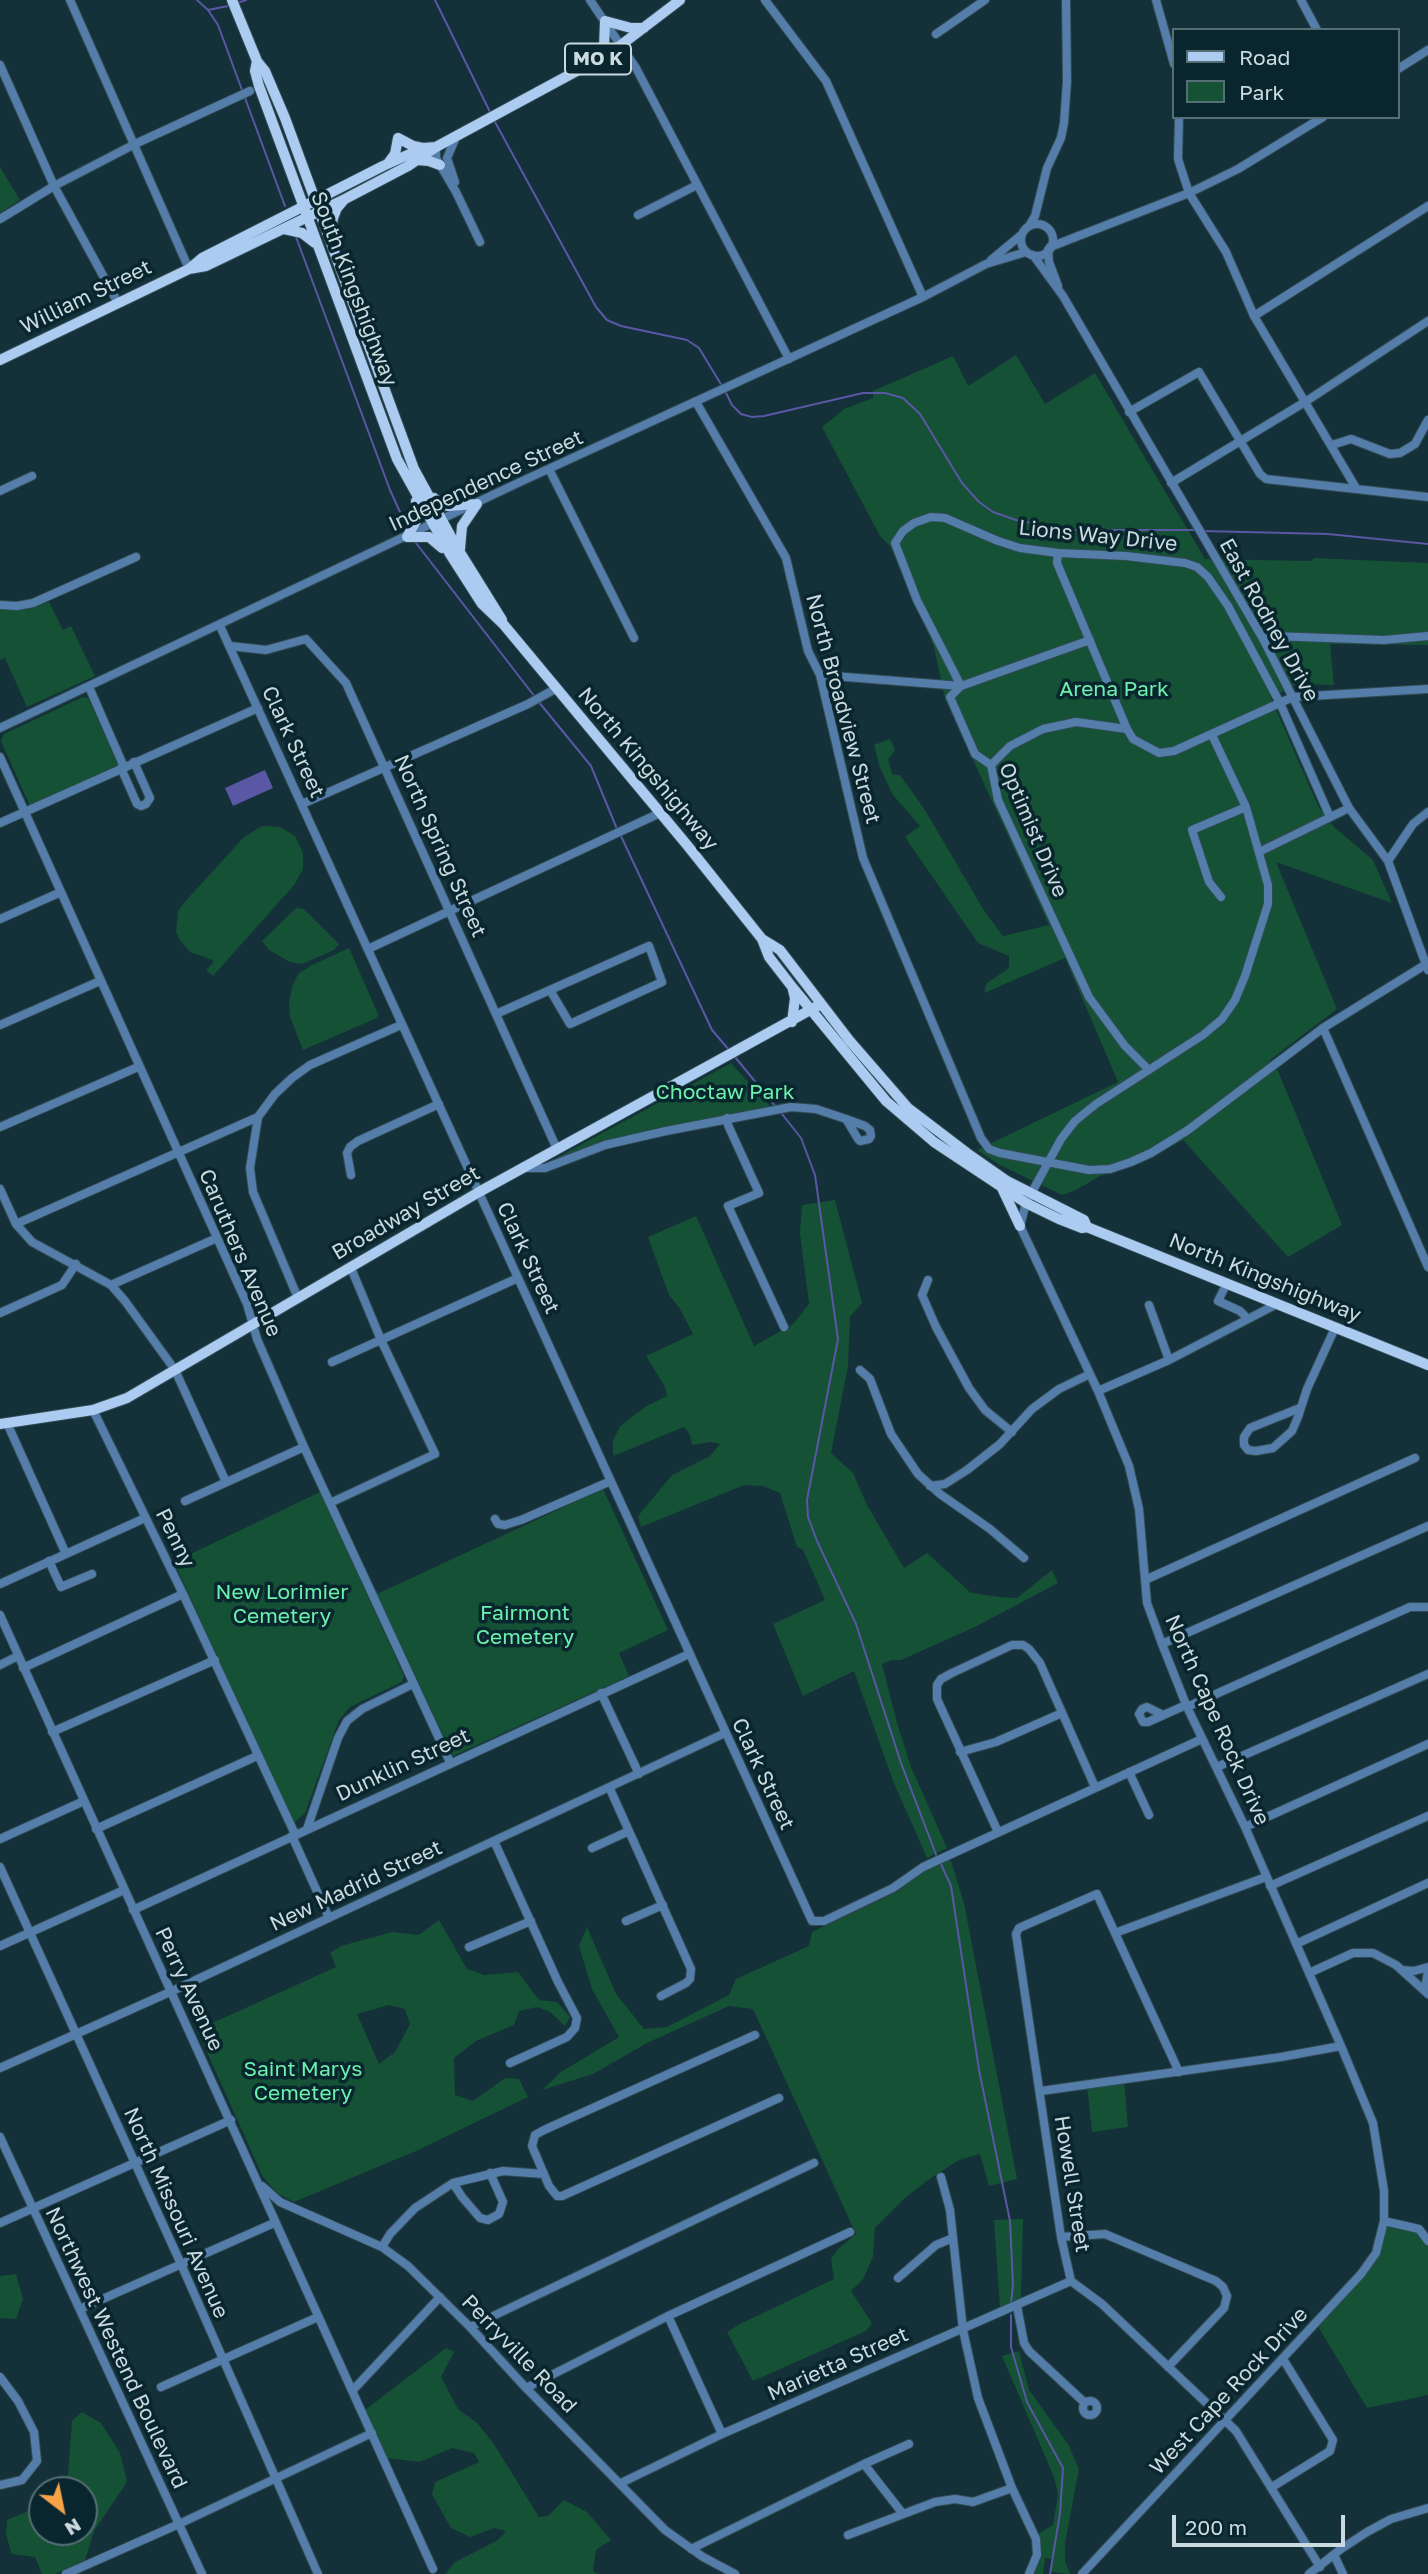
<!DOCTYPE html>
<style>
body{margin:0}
#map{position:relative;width:1428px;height:2574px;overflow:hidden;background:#143039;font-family:"Golos Text",sans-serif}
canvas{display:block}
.legend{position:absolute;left:1172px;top:28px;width:228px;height:91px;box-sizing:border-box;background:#09262f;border:2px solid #566e75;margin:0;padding:9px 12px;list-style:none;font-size:21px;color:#cadadf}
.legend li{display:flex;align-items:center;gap:14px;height:35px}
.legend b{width:35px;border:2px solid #566e75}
.north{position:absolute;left:28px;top:2476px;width:70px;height:70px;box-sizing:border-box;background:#09262f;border:2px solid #566e75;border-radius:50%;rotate:148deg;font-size:19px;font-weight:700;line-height:28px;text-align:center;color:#cadadf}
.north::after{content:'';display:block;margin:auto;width:24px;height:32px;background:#f6a247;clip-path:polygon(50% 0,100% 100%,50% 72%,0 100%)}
.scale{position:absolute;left:1172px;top:2515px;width:173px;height:32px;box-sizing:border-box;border:4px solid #cadadf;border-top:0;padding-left:9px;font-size:21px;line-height:24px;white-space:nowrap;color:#cadadf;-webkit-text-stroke:5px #09262f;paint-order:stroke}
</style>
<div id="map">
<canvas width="1428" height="2574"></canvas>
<ul class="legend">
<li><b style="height:9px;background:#abcbf0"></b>Road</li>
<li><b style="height:19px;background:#155134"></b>Park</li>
</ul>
<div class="north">N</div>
<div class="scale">200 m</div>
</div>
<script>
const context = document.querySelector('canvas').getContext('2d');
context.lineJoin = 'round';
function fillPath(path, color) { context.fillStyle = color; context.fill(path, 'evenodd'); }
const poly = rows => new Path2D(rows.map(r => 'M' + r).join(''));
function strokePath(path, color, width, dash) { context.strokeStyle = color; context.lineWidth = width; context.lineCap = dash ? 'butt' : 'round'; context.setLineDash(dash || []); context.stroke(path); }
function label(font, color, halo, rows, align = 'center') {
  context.font = font + ' "Golos Text",sans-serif'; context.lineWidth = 7; context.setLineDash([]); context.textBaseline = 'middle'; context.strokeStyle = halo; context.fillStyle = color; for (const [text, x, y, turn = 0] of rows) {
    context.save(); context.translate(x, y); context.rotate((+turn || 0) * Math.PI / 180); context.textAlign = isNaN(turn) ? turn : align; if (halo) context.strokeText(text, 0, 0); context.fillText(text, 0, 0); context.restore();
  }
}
const green = poly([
 [0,167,20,200,0,213],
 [1016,355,1045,404,1095,373,1205,559,1311,561,1314,558,1428,563,1428,645,1330,644,1334,685,1297,684,1271,698,1319,808,1335,828,1373,860,1392,903,1276,862,1337,1009,1270,1060,1278,1071,1342,1225,1288,1257,1183,1140,1142,1163,1100,1176,1076,1190,1062,1195,1000,1165,977,1150,1118,1082,1065,958,984,993,987,983,1009,968,1009,956,978,943,907,840,906,836,920,826,893,795,880,768,874,745,890,739,895,750,888,759,892,774,900,775,925,810,983,909,1003,936,1049,925,945,699,934,647,890,546,880,536,822,427,844,409,873,398,873,391,953,356,968,386],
 [49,602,63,630,71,626,95,676,27,707,5,658,0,660,0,609,30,609],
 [83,697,88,698,118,765,33,804,29,804,1,741,4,734],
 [262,826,280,827,295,836,303,853,303,869,295,884,213,976,206,970,212,964,213,960,190,952,180,940,176,932,178,912,182,905,244,837],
 [296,908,304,909,339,944,334,950,302,964,290,962,269,950,262,941],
 [349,948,378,1014,377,1018,303,1050,290,1017,289,1003,292,987,298,974,312,965],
 [731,1063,770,1106,649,1133,553,1160],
 [835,1200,862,1303,850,1317,848,1366,831,1453,853,1473,867,1505,904,1568,927,1553,971,1593,1000,1597,1017,1598,1052,1570,1058,1583,975,1627,901,1660,892,1660,882,1664,897,1723,911,1767,947,1848,927,1858,893,1781,854,1671,803,1696,773,1624,825,1600,803,1550,797,1547,780,1493,763,1486,744,1485,641,1527,638,1516,672,1475,710,1456,720,1444,711,1442,692,1445,690,1435,684,1427,613,1456,613,1441,620,1426,645,1407,667,1396,665,1387,646,1356,693,1334,680,1309,669,1295,648,1237,696,1216,754,1346,793,1324,809,1304,800,1233,802,1205],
 [603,1489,668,1630,619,1653,629,1676,453,1756,377,1594],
 [320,1492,404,1676,402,1682,350,1707,339,1720,305,1813,294,1823,174,1562],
 [950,1858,964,1903,1017,2179,989,2186,980,2154,959,2160,931,2178,906,2197,875,2228,873,2257,863,2279,851,2291,872,2323,866,2331,753,2381,727,2332,740,2324,834,2279,831,2259,839,2248,856,2234,753,2009,729,2006,647,2043,593,2074,542,2090,561,2072,619,2037,592,1989,579,1946,587,1927,616,1994,644,2029,667,2027,729,1995,736,1979,809,1946,812,1932,896,1892,923,1870],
 [439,1920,467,1969,484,1975,518,1972,539,2000,557,2002,570,2017,565,2026,550,2012,537,2007,519,2011,514,2025,476,2041,454,2058,455,2095,473,2101,505,2078,519,2079,528,2097,416,2151,294,2202,277,2193,263,2177,197,2030,336,1967,330,1953,341,1946,392,1932,419,1935],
 [389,2005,405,2009,410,2024,395,2052,379,2064,357,2014],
 [1124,2080,1128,2127,1092,2132,1087,2085],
 [1023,2219,1021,2298,1000,2308,994,2220],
 [1384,2221,1419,2229,1428,2241,1428,2395,1367,2408,1316,2323,1376,2253],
 [16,2274,23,2299,16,2319,0,2318,0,2276],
 [446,2348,454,2352,441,2377,458,2409,477,2423,494,2444,539,2517,548,2516,564,2500,587,2512,611,2540,596,2550,593,2571,598,2574,445,2574,455,2562,498,2540,506,2531,494,2528,470,2537,451,2528,432,2494,435,2482,479,2462,474,2453,452,2448,420,2462,387,2458,365,2410],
 [1019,2351,1029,2390,1068,2444,1079,2469,1065,2543,1065,2561,1070,2574,1051,2572,1053,2559,1045,2558,1043,2574,1033,2574,1042,2547,1038,2534,1053,2525,1058,2494,1054,2477,1002,2356],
 [82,2412,101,2423,120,2453,127,2482,94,2531,85,2561,55,2574,42,2574,35,2557,12,2554,6,2535,7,2520,42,2505,42,2532,84,2532,84,2490,58,2490,68,2474,72,2421]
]);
const water = poly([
 [265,770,273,788,233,806,225,788]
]);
const stream = poly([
 [197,0,208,10,228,6],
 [435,0,491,114],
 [237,3,246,0],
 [208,10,218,25,242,90],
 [245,98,285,206],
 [495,122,596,307,607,320,621,326,687,340,699,348,722,386],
 [296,237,390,490,405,523],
 [725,391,732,405,741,414,752,417,764,416,863,393,885,393,903,398,920,414,962,483,979,502,993,512,1016,520,1068,530,1196,530],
 [1202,531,1328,534,1428,544],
 [416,543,535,697],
 [538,701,591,766,617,829],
 [620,834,712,1030,729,1050],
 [735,1057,776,1107],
 [782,1114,801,1138,815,1175,838,1339,807,1500,808,1517,817,1541,856,1624,901,1763,937,1857],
 [940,1862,951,1886,979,2070,1010,2221,1013,2285,1011,2304],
 [1011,2315,1011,2347,1027,2402,1063,2468,1060,2513,1050,2574]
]);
const minor = poly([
 [70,0,189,269],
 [590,0,636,68,789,359],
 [765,0,826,81,923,297],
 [1156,0,1174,64],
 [1301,0,1317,30],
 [936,34,985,0],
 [0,65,54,186,118,303],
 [1398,69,1428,50],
 [1179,117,1178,159,1189,193,1226,252,1254,316,1356,488],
 [436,147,436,158,456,192,480,242],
 [455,182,447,158,456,137],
 [638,215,697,185],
 [0,219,54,186,135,144,250,91],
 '1021 240a16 16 0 1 1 32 0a16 16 0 1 1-32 0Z',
 [1029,226,1035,216,1047,168,1061,138,1064,123,1067,81,1066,0],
 [1050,247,1189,193,1238,169,1323,117],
 [1048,250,1049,262,1058,286],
 [1033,255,1063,296,1263,639,1349,808,1388,861,1428,970],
 [991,260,1021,235],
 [1254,316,1428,206],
 [696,402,786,558,808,651,820,675,863,858,981,1138,989,1149,1000,1153,1089,1170,1110,1169,1131,1162,1151,1153,1188,1130,1323,1028,1428,963],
 [1129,412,1199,372,1260,474,1266,479,1428,497],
 [1332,445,1351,439,1390,454,1400,453,1415,444,1428,420],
 [549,469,634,638],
 [1171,483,1305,402,1428,321],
 [0,491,32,476],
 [1058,553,1057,563,1127,729,1133,739,1159,753,1174,751,1293,697,1428,689],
 [0,605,17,606,33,603,136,557],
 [220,626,812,1921,824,1921,893,1888,923,1867,1202,1739],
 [1263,639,1271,636,1384,640,1428,636],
 [230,646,266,650,306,639,346,683,557,1149],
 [820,675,961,686,1090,640],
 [89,687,124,767],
 [0,728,520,482,923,297,986,264,1026,252],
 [0,757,247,1304,257,1339,304,1447,450,1762],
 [991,765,1010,746,1043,729,1076,722,1127,729],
 [121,768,137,804,141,806,146,804,150,798,134,762],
 [302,804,528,704,557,688],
 [0,823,258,708],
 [1259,852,1349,808],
 [1388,861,1413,824,1428,812],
 [1221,897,1209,882,1192,830,1246,807],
 [0,919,61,892],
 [649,946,662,982,570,1024,550,990,649,946],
 [368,949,660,813],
 [496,1014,550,990],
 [0,1025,100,981],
 [1323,1028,1428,1267],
 [1149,1070,1125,1046,1089,997,998,800,991,765,975,754,950,697,961,686,917,600,895,543,903,531,914,523,931,517,945,518,998,541,1020,548,1058,553,1126,556,1185,563,1197,567,1208,577,1228,606,1249,645,1280,703,1330,817],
 [258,1117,250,1168,253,1192,298,1298],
 [727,1118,728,1125,759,1193,728,1206,784,1327],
 [0,1127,138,1067],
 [525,1168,545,1168,605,1145,666,1131,791,1107,816,1109,846,1119,858,1139,860,1141,869,1139,871,1136,870,1130,865,1126,846,1119],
 [351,1175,347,1153,350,1147,358,1141,439,1104],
 [0,1189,16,1224,32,1242,111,1285,125,1301,175,1370,226,1482],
 [16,1224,258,1117,275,1094,292,1078,310,1065,401,1025],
 [928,1280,922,1295,936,1327,969,1388,985,1410,1012,1432],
 [1227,1283,1218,1301,1240,1311,1248,1319],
 [111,1285,217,1238],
 [1149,1305,1169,1360],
 [0,1313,62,1285,76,1264],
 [332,1362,518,1278],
 [860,1370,870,1379,891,1434,918,1474,940,1494,990,1529,1024,1558],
 [1098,1391,1169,1360,1277,1304],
 [1300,1408,1250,1428,1244,1437,1244,1445,1248,1450,1256,1451,1273,1448,1292,1431,1298,1417,1307,1389,1335,1328],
 [93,1410,183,1594,295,1834],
 [7,1423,66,1554],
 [930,1486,945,1484,967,1470,1000,1444,1032,1409,1059,1389,1090,1374],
 [185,1501,304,1447],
 [330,1503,435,1454,381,1340,351,1268],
 [495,1519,498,1524,505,1525,521,1520,611,1481],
 [49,1561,61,1587,92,1574],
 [1145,1580,1415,1458],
 [0,1584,145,1518],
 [0,1615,433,2569],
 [1162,1644,1428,1526],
 [0,1665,18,1656],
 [23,1668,183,1594],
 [601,1693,639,1774],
 [1187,1707,1410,1607,1428,1607],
 [1163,1715,1147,1707,1142,1709,1139,1714,1143,1722,1148,1722,1186,1705],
 [52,1732,215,1660],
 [960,1752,996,1742,1062,1713],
 [1217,1767,1428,1674],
 [1129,1772,1149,1815],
 [610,1789,691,1969,690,1979,686,1983,661,1996],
 [1245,1827,1428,1744],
 [96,1829,257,1756],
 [307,1829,338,1738,347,1721,362,1709,413,1684],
 [998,1832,937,1699,937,1685,941,1679,952,1673,1012,1645,1023,1645,1029,1649,1040,1663,1095,1787],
 [292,1836,329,1918],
 [0,1839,84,1801],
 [494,1841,558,1982,577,2018,575,2028,567,2037,510,2063],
 [592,1848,629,1831],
 [0,1867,181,2264,318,2574],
 [1270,1886,1428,1816],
 [133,1910,689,1654],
 [626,1921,663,1905],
 [1115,1933,1266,1877],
 [1296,1944,1428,1883],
 [0,1946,124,1890],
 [469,1947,531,1921],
 [1402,1970,1414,1971,1428,1967],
 [1309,1973,1353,1953,1373,1953,1396,1965,1428,1994],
 [1427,1993,1426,1983,1428,1971],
 [755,2035,544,2130,535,2135,532,2146,549,2186,557,2196,562,2196,779,2098],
 [0,2068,170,1992,725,1733],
 [1179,2072,1097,1894,1019,1928,1016,1934,1061,2237,1071,2281,1102,2304,1236,2431,1320,2567],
 [1041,2091,1281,2057,1341,2046],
 [0,2137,202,2574],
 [941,2177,950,2210,963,2330,978,2398,1012,2488,1036,2539,1037,2555,1029,2574],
 [453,2183,462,2197,480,2218,488,2220,499,2214,503,2202,490,2173],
 [262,2186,280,2202,382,2247,408,2266,470,2327,526,2388,665,2530,703,2557,735,2574],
 [1384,2221,1419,2229,1428,2241],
 [0,2223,231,2120],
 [1061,2237,1105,2234,1216,2281,1223,2287,1227,2296,1224,2308,1168,2367],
 [382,2247,390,2234,415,2208,453,2183,503,2171,544,2174],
 [898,2278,936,2245,953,2238],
 [1017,2306,1024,2343,1029,2351,1085,2403],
 [80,2309,274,2223],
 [668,2316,722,2434],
 [470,2327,814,2163],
 [0,2377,18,2401,34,2432,37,2461,22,2480,0,2485],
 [161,2387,318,2317],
 [526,2388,668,2316,850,2232],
 [353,2390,440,2297],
 '1083 2408a7 7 0 1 1 14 0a7 7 0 1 1-14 0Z',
 [864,2464,909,2444],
 [621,2483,722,2434,1071,2281],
 [1272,2487,1330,2451,1333,2440,1283,2359],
 [848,2535,935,2502,955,2499,973,2502,1012,2488],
 [691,2549,864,2464,903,2514],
 [1334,2555,1343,2574],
 [66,2574,179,2524,372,2433],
 [1082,2574,1361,2274,1376,2253,1384,2221,1384,2191,1373,2123,1341,2046,1245,1827,1187,1707,1162,1644,1147,1603,1139,1509,1129,1466,1098,1391,1020,1226,1026,1203,1061,1139,1075,1121,1096,1104,1203,1035,1222,1019,1235,1000,1245,976,1268,904,1268,885,1246,807,1212,735],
 [1309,2574,1341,2549,1367,2532,1391,2519,1428,2508]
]);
const major = poly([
 [232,0,257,61,265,71,285,118,414,469,456,546,502,620],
 [599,59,604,49,605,21,631,28,644,28],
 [257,61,255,71,259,86,397,459,450,554,482,604,504,625,687,845,762,939,769,957,793,988,886,1101,934,1142,1026,1203,1059,1219,1082,1228,1087,1227,1428,1365],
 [436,147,423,148,383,166,202,258,189,269,206,266,345,199,408,166,436,147,597,60,621,45,680,0],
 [418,160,429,161,440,165],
 [389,162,395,154,398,138,413,146,423,148],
 [284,229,302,233,315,243],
 [330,238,333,218,337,208,343,201],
 [0,360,189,269],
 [434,498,441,505,449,506,477,504],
 [416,501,416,521,407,537,429,537,442,548],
 [460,549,462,526,477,504],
 [762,939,780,950,849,1040,908,1108,967,1153,1007,1181,1084,1220,1087,1227],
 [792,1022,795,998,793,990],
 [1002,1188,1020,1226],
 [0,1424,93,1410,127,1398,479,1192,821,1004]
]);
const shields = [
 [598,59,66]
];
const shieldNames = [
 ["MO K",598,59]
];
const streetNames = [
 ["South Kingshighway",354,289,69],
 ["William Street",86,297,-26],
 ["Independence Street",486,481,-25],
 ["Lions Way Drive",1098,536,6],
 ["East Rodney Drive",1269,620,61],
 ["North Broadview Street",843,709,75],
 ["Clark Street",293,742,65],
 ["North Kingshighway",648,769,50],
 ["Optimist Drive",1033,830,67],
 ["North Spring Street",440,846,66],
 ["Broadway Street",406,1213,-30],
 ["Caruthers Avenue",240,1253,67],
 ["Clark Street",528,1258,65],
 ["North Kingshighway",1265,1278,22],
 ["Penny",175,1538,64],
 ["North Cape Rock Drive",1217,1720,66],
 ["Dunklin Street",403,1765,-25],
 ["Clark Street",763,1774,65],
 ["New Madrid Street",356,1886,-25],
 ["Perry Avenue",189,1989,65],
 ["Howell Street",1072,2184,81],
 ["North Missouri Avenue",176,2213,66],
 ["Northwest Westend Boulevard",116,2348,65],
 ["Perryville Road",519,2354,46],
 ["Marietta Street",838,2364,-24],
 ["West Cape Rock Drive",1229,2391,-47]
];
const parkNames = [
 ["Arena Park",1114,689],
 ["Choctaw Park",725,1092],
 ["New Lorimier",282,1592],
 ["Cemetery",282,1616],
 ["Fairmont",525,1613],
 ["Cemetery",525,1637],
 ["Saint Marys",303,2069],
 ["Cemetery",303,2093]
];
fillPath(green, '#155134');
fillPath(water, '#5a57a5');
strokePath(stream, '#5a57a5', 2);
strokePath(minor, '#314b54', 10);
strokePath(major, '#314b54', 12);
strokePath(minor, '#557da9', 8);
strokePath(major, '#abcbf0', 10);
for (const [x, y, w] of shields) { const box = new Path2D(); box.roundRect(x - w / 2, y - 15.5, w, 31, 5); context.fillStyle = '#09262f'; context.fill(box); strokePath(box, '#cadadf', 2); }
label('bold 19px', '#cadadf', null, shieldNames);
label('21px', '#cadadf', '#09262f', streetNames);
label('21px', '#6cf0ac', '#09262f', parkNames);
</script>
